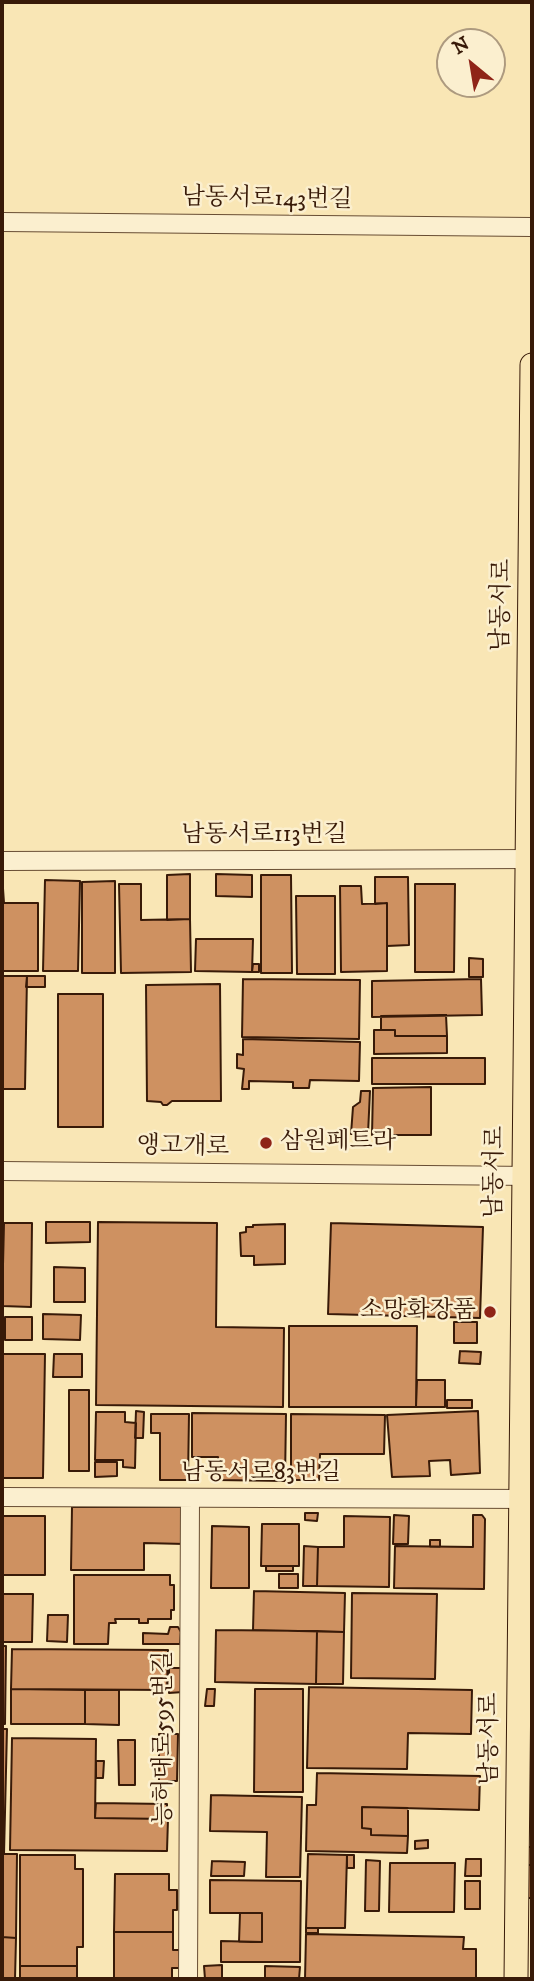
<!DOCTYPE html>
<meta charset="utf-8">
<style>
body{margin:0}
#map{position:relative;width:534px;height:1981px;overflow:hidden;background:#f9e6b5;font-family:"IM FELL DW Pica",serif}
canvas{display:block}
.frame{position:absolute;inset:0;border:4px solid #381a08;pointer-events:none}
.north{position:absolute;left:436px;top:28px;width:70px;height:70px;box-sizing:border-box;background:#fbefcf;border:2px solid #ad9a7f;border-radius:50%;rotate:330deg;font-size:19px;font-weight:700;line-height:28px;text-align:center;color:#381a08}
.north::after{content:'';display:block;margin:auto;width:24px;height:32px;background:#8f2418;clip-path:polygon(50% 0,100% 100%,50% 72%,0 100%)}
</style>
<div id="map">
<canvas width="534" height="1981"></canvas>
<div class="frame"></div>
<div class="north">N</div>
</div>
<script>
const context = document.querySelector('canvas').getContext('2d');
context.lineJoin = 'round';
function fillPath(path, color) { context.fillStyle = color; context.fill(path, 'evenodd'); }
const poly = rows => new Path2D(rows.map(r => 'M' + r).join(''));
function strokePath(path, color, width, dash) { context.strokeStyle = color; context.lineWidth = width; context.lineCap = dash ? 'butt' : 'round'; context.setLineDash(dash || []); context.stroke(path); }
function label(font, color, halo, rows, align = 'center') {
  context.font = font + ' "IM FELL DW Pica","Noto Serif KR",serif'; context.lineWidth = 5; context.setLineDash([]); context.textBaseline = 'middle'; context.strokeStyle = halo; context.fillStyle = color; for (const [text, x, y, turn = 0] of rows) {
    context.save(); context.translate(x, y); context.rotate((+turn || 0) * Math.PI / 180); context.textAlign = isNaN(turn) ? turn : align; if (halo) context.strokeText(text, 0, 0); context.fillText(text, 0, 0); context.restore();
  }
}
const building = poly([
 [2,874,4,903,38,903,38,971,2,971,2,874],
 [190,874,190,919,167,920,167,875,190,874],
 [216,874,252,875,252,897,216,896,216,874],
 [261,875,291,875,292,973,261,973,261,875],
 [375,877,408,877,409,945,387,946,387,903,375,904,375,877],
 [45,880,80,881,78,971,43,971,45,880],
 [115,881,115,973,82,973,82,882,115,881],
 [119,884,141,884,141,920,190,919,191,972,121,973,119,884],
 [415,884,455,884,454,972,415,972,415,884],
 [340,886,361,886,362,904,387,903,387,971,341,972,340,886],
 [296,896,335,896,335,974,297,974,296,896],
 [196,939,253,939,252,972,195,971,196,939],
 [469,958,483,959,483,977,469,977,469,958],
 [253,964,259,964,259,972,252,972,253,964],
 [2,976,27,976,25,1089,2,1089,2,976],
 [27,976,45,976,45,987,26,987,27,976],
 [243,979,360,980,359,1039,242,1037,243,979],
 [481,979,482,1015,372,1017,372,981,481,979],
 [220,984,221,1101,172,1101,167,1105,163,1105,161,1102,147,1101,146,985,220,984],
 [58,994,103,994,103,1127,58,1127,58,994],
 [446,1015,447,1036,395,1036,395,1030,381,1030,381,1016,446,1015],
 [374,1030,395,1030,395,1036,447,1036,447,1053,374,1054,374,1030],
 [243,1039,360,1042,359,1081,310,1080,309,1088,293,1088,293,1082,249,1081,249,1089,242,1089,244,1069,237,1068,237,1054,243,1055,243,1039],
 [372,1058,485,1058,485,1084,372,1084,372,1058],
 [431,1087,431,1135,372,1135,373,1088,431,1087],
 [361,1091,370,1091,368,1134,351,1134,353,1107,360,1102,361,1091],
 [46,1222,90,1222,90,1242,46,1243,46,1222],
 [98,1222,217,1223,216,1327,284,1328,283,1407,96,1405,98,1222],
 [4,1223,32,1223,31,1307,2,1306,4,1223],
 [331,1223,483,1227,480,1318,328,1314,331,1223],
 [285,1224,285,1264,254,1265,254,1256,241,1256,240,1233,246,1232,246,1227,253,1227,253,1225,285,1224],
 [54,1267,85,1268,85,1302,54,1302,54,1267],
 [43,1314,81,1315,80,1340,43,1339,43,1314],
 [5,1317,32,1317,32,1340,5,1340,5,1317],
 [454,1322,477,1322,477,1343,454,1343,454,1322],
 [289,1326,417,1326,416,1407,289,1407,289,1326],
 [460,1351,481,1352,480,1364,459,1363,460,1351],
 [3,1354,45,1354,43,1478,2,1478,3,1354],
 [54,1354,82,1354,82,1377,53,1377,54,1354],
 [417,1380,445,1380,445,1407,416,1407,417,1380],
 [69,1390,89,1390,89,1471,69,1471,69,1390],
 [447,1400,472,1400,472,1408,447,1408,447,1400],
 [136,1411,144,1412,143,1438,135,1438,136,1411],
 [478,1411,480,1473,451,1475,450,1460,429,1461,430,1476,392,1477,387,1415,478,1411],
 [96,1412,125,1412,125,1422,136,1423,135,1468,123,1467,123,1460,95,1460,96,1412],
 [192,1413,286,1414,285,1481,218,1480,218,1457,192,1457,192,1413],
 [151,1414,189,1414,188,1480,160,1480,160,1433,151,1433,151,1414],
 [291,1414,385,1415,384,1454,320,1454,319,1480,291,1480,291,1414],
 [95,1462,117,1462,117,1476,95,1477,95,1462],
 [72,1507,185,1507,185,1544,144,1543,144,1570,71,1570,72,1507],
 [305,1513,318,1513,317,1521,305,1520,305,1513],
 [394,1515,409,1516,408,1544,393,1544,394,1515],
 [473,1515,482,1515,485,1519,484,1589,394,1588,395,1546,473,1547,473,1515],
 [2,1516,45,1516,45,1575,2,1575,2,1516],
 [344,1516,390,1517,389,1587,317,1586,318,1547,344,1547,344,1516],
 [262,1524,299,1524,299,1566,261,1566,262,1524],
 [212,1526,249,1527,249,1588,211,1588,212,1526],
 [430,1540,440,1540,440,1547,430,1547,430,1540],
 [304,1546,318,1547,317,1586,303,1586,304,1546],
 [266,1566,293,1566,293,1571,266,1571,266,1566],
 [279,1574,298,1574,298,1588,279,1588,279,1574],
 [74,1575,170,1575,170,1585,174,1585,174,1610,171,1610,171,1619,148,1619,148,1623,139,1623,139,1619,115,1619,116,1623,109,1623,108,1644,74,1644,74,1575],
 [254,1591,345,1593,344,1632,253,1630,254,1591],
 [352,1593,437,1594,435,1679,351,1678,352,1593],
 [3,1594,33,1594,32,1642,3,1642,3,1594],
 [48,1615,68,1615,67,1642,47,1641,48,1615],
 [170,1627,178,1627,181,1632,180,1644,143,1644,143,1633,168,1634,170,1627],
 [216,1630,317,1631,316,1684,215,1682,216,1630],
 [317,1631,344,1632,343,1684,316,1684,317,1631],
 [2,1646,6,1646,5,1724,2,1724,2,1646],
 [12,1649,168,1650,167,1690,11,1689,12,1649],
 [169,1668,184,1668,183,1692,169,1693,169,1668],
 [309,1687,472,1690,471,1734,408,1733,407,1769,307,1768,309,1687],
 [11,1689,85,1690,85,1724,11,1724,11,1689],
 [207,1689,215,1689,214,1706,205,1706,207,1689],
 [255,1689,303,1689,303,1792,254,1792,255,1689],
 [85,1690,119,1690,119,1725,85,1724,85,1690],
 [2,1729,7,1729,4,1854,17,1854,16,1938,2,1937,2,1729],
 [159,1734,178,1734,177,1781,159,1781,159,1734],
 [12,1738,96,1739,95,1818,168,1819,167,1851,10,1850,12,1738],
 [118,1740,135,1740,135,1785,119,1785,118,1740],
 [96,1761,104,1761,103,1778,96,1778,96,1761],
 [317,1773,480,1776,479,1810,362,1807,362,1828,371,1829,371,1835,408,1836,407,1853,306,1851,307,1805,316,1805,317,1773],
 [530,1780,532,1780,532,1813,530,1813,530,1780],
 [211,1795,302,1797,300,1877,266,1877,267,1832,210,1831,211,1795],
 [96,1803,167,1804,167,1819,95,1818,96,1803],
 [362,1807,408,1808,408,1836,371,1835,371,1829,362,1828,362,1807],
 [428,1840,428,1848,415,1849,415,1841,428,1840],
 [528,1847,532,1847,532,1865,528,1865,528,1847],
 [308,1854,347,1855,345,1928,306,1928,308,1854],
 [20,1855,75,1855,75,1869,83,1869,83,1947,77,1947,77,1966,20,1966,20,1855],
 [347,1855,354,1855,354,1868,347,1868,347,1855],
 [466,1859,481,1859,481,1876,465,1876,466,1859],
 [366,1860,380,1861,379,1911,365,1911,366,1860],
 [212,1861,245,1862,244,1876,211,1876,212,1861],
 [390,1863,455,1863,454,1912,389,1912,390,1863],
 [528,1865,532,1865,532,1898,528,1898,528,1865],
 [115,1874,169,1874,169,1890,177,1890,177,1910,173,1910,173,1932,114,1932,115,1874],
 [210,1880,301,1881,300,1962,221,1962,221,1941,262,1942,262,1913,210,1913,210,1880],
 [465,1881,480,1881,480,1909,465,1909,465,1881],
 [240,1913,262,1913,262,1942,239,1942,240,1913],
 [306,1928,318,1928,318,1933,306,1933,306,1928],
 [114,1932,173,1932,173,1950,180,1950,180,1968,172,1968,172,1979,114,1979,114,1932],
 [306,1934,464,1937,463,1949,476,1949,476,1979,305,1979,306,1934],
 [2,1937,16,1938,15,1979,2,1979,2,1937],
 [222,1965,222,1979,205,1979,204,1966,222,1965],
 [20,1966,77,1966,77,1979,20,1979,20,1966],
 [265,1966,300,1967,299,1979,265,1979,265,1966]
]);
const minor = poly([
 [2,222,532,227],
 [2,861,532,859],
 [2,1171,532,1176],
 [2,1497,532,1499],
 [188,1979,190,1498]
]);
const major = poly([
 [516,1979,532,365]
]);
const markers = [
 [266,1143,7,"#8f2418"],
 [490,1312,7,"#8f2418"]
];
const streetNames = [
 ["남동서로143번길",267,200,1],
 ["남동서로",503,605,-89],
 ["남동서로113번길",264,836],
 ["앵고개로",183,1148,1],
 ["남동서로",496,1172,-89],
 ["남동서로83번길",261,1474],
 ["능허대로595번길",165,1738,-90],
 ["남동서로",491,1739,-90]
];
const poiNames = [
 ["삼원페트라",280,1143],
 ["소망화장품",476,1312,"right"]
];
fillPath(building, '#ce9161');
strokePath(building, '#381a08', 2);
strokePath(minor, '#684d33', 20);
strokePath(major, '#381a08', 25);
strokePath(minor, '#fbefcf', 18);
strokePath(major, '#f9e6b5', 23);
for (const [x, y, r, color] of markers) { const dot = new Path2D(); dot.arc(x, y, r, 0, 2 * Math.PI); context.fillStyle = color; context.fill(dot); strokePath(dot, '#fbefcf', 2.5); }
label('24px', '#381a08', '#fbefcf', streetNames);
label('24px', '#381a08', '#fbefcf', poiNames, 'left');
</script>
